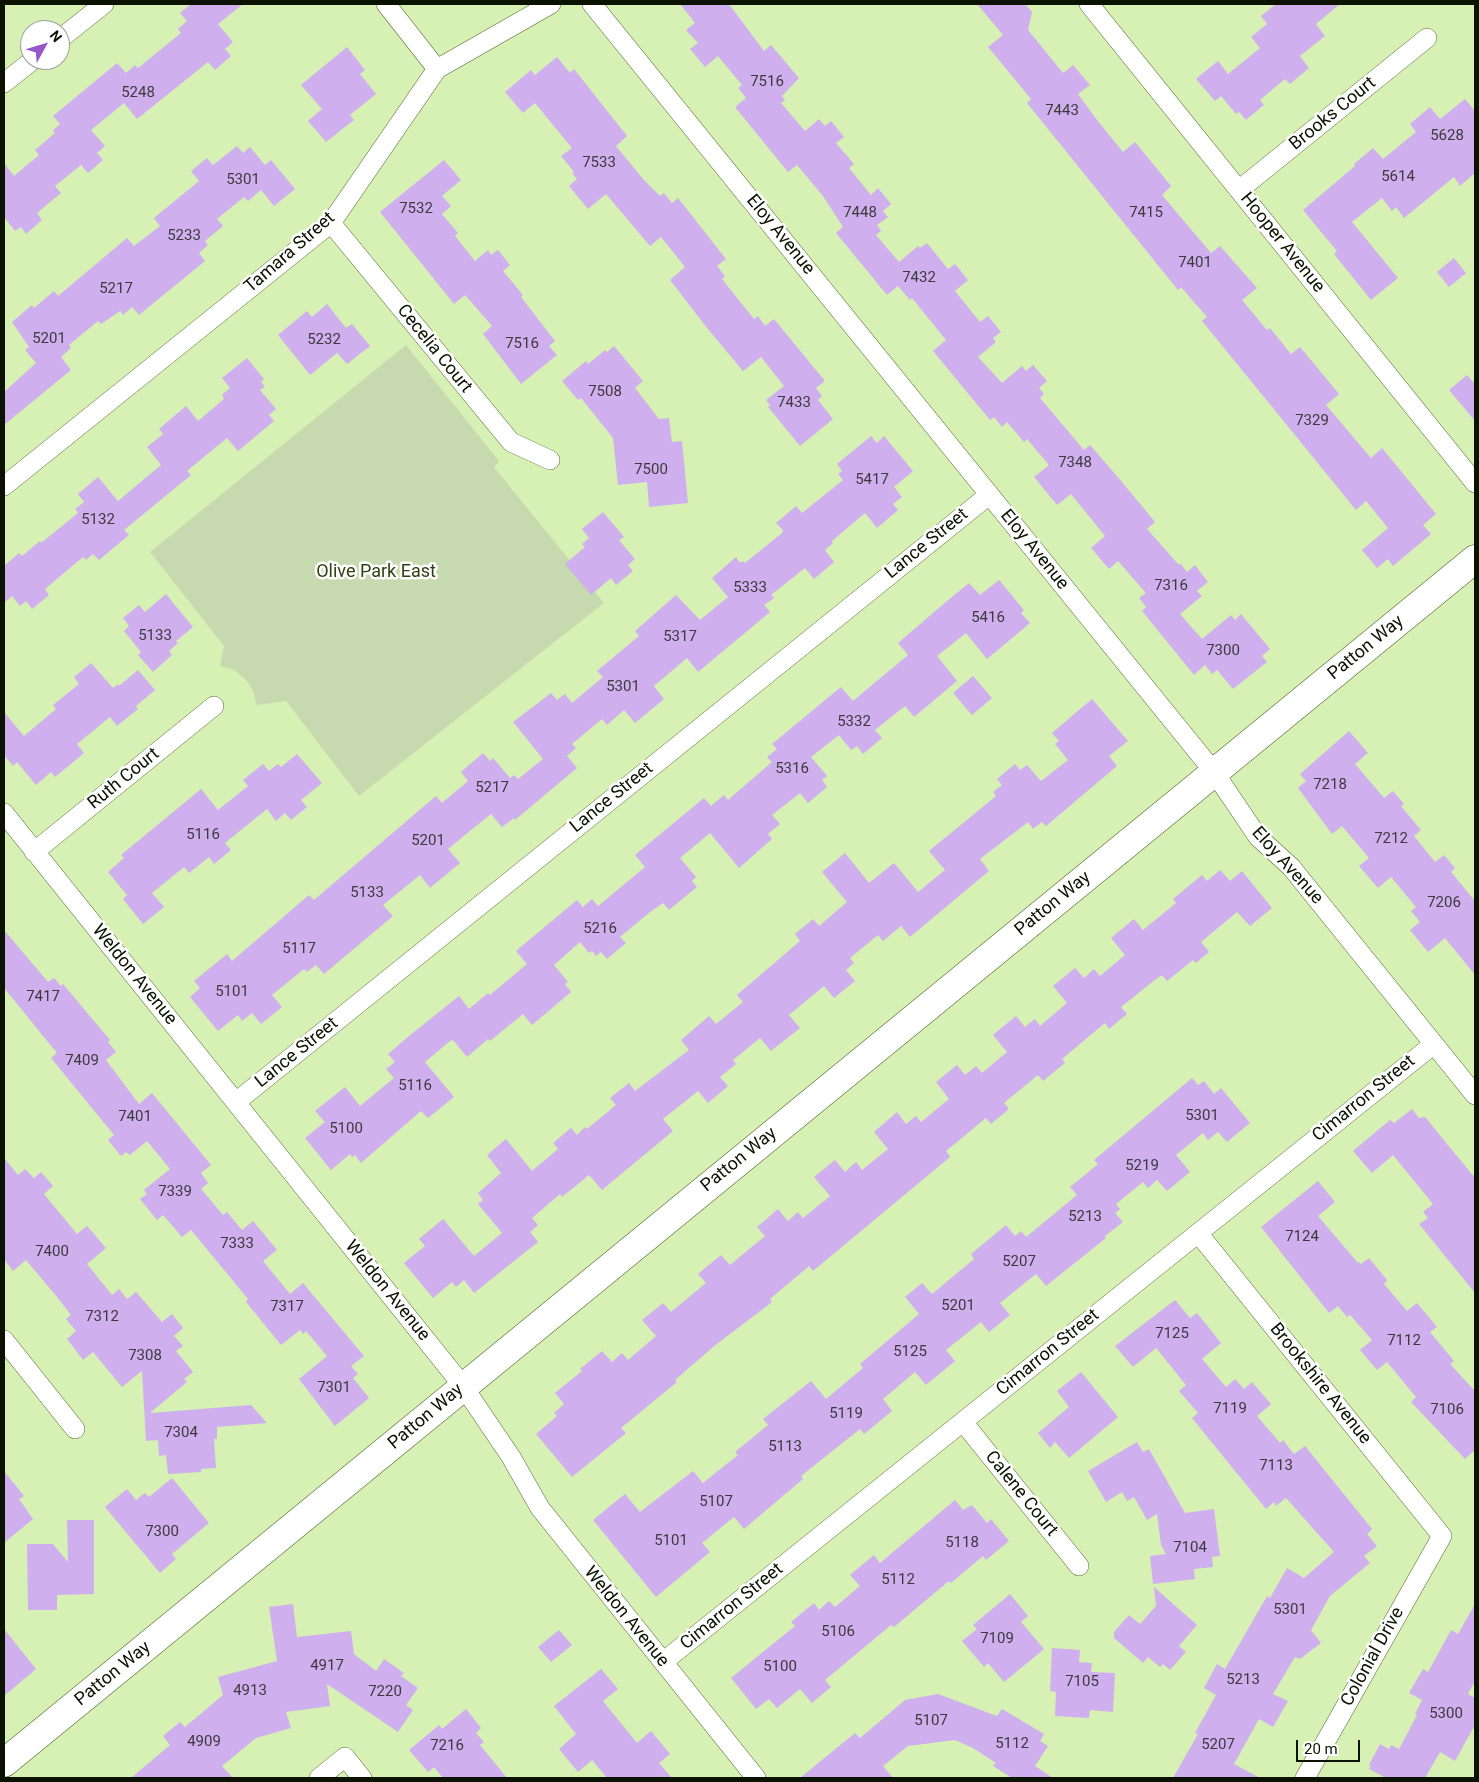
<!DOCTYPE html>
<style>
body{margin:0}
#map{position:relative;width:1479px;height:1782px;overflow:hidden;background:#d6f1b3;font-family:Roboto,sans-serif}
canvas{display:block}
.frame{position:absolute;inset:0;border:5px solid #0b1300;pointer-events:none}
.north{position:absolute;left:20px;top:20px;width:50px;height:50px;box-sizing:border-box;background:#fff;border:1px solid #9da199;border-radius:50%;rotate:51deg;font-size:14px;font-weight:700;line-height:20px;text-align:center;color:#0b1300}
.north::after{content:'';display:block;margin:auto;width:18px;height:22px;background:#9756cb;clip-path:polygon(50% 0,100% 100%,50% 72%,0 100%)}
.scale{position:absolute;left:1296px;top:1740px;width:64px;height:22px;box-sizing:border-box;border:2px solid #0b1300;border-top:0;padding-left:6px;font-size:15px;line-height:18px;white-space:nowrap;color:#0b1300;-webkit-text-stroke:4px #fff;paint-order:stroke}
</style>
<div id="map">
<canvas width="1479" height="1782"></canvas>
<div class="frame"></div>
<div class="north">N</div>
<div class="scale">20 m</div>
</div>
<script>
const context = document.querySelector('canvas').getContext('2d');
context.lineJoin = 'round';
function fillPath(path, color) { context.fillStyle = color; context.fill(path, 'evenodd'); }
const poly = rows => new Path2D(rows.map(r => 'M' + r).join(''));
function strokePath(path, color, width, dash) { context.strokeStyle = color; context.lineWidth = width; context.lineCap = dash ? 'butt' : 'round'; context.setLineDash(dash || []); context.stroke(path); }
function label(font, color, halo, rows, align = 'center') {
  context.font = font + ' Roboto,sans-serif'; context.lineWidth = 5; context.setLineDash([]); context.textBaseline = 'middle'; context.strokeStyle = halo; context.fillStyle = color; for (const [text, x, y, turn = 0] of rows) {
    context.save(); context.translate(x, y); context.rotate((+turn || 0) * Math.PI / 180); context.textAlign = isNaN(turn) ? turn : align; if (halo) context.strokeText(text, 0, 0); context.fillText(text, 0, 0); context.restore();
  }
}
const green = poly([
 [406,345,499,461,494,467,604,603,359,796,286,701,256,705,254,693,247,681,234,670,220,666,224,646,150,552]
]);
const building = poly([
 [191,4,243,4,218,24,233,42,225,49,231,56,215,70,208,62,137,119,124,103,91,130,105,146,97,153,103,160,88,173,81,165,55,186,61,193,37,213,42,220,26,234,21,227,15,231,4,217,4,163,14,176,39,155,35,150,55,133,53,130,60,124,53,116,117,63,126,73,135,65,138,68,181,33,178,29,187,21,180,13],
 [680,4,729,4,764,51,771,45,799,78,782,96,785,100,781,103,805,131,819,119,825,126,831,121,844,137,836,143,854,164,849,168,871,195,878,188,891,204,883,211,888,217,877,225,881,231,876,235,899,262,918,246,920,248,927,243,948,269,955,264,968,280,955,291,980,322,988,316,1001,332,993,338,996,342,978,357,1002,383,1022,366,1026,371,1033,365,1047,381,1039,388,1044,394,1040,398,1084,450,1090,445,1122,482,1155,522,1147,529,1179,565,1180,563,1187,572,1195,565,1208,582,1197,591,1202,596,1180,614,1202,639,1231,615,1235,620,1241,614,1270,649,1262,656,1267,662,1233,689,1217,670,1212,674,1205,665,1194,675,1142,611,1146,607,1139,598,1146,593,1118,561,1109,569,1091,548,1105,536,1071,494,1057,505,1034,477,1049,465,1027,439,1024,442,1007,422,1002,427,994,417,990,420,933,351,946,340,912,298,910,300,898,286,887,295,836,233,843,227,823,196,797,165,788,172,735,107,746,98,738,88,742,85,718,56,705,67,690,49,698,43,686,30,695,23],
 [977,4,1025,4,1032,12,1028,30,1063,73,1073,65,1090,85,1078,94,1097,120,1123,152,1135,142,1171,186,1162,195,1189,227,1211,253,1220,246,1257,288,1242,300,1267,330,1270,328,1291,354,1300,347,1339,394,1326,405,1371,458,1382,448,1436,514,1423,525,1431,534,1393,566,1388,559,1377,568,1362,550,1388,528,1366,501,1356,510,1202,321,1207,317,1181,287,1178,290,1027,103,1031,99,988,47,1003,35],
 [1276,4,1340,4,1316,24,1325,36,1300,56,1309,68,1290,84,1285,79,1260,100,1264,105,1246,120,1239,112,1236,114,1221,96,1215,101,1196,79,1218,61,1228,74,1260,48,1251,37,1267,24,1261,16],
 [347,47,365,70,360,74,376,94,350,115,354,120,326,142,308,121,322,109,301,85],
 [557,57,570,73,574,69,627,136,616,146,643,179,660,196,664,193,672,203,678,198,726,259,717,266,725,276,722,279,754,319,758,316,765,326,774,319,825,381,816,388,822,396,818,400,833,419,800,446,768,407,770,405,766,400,784,386,761,357,743,371,707,328,670,280,685,267,661,237,650,246,606,194,588,209,569,186,577,179,572,173,574,172,561,156,572,148,535,103,523,113,505,92,531,70,535,75],
 [1465,99,1475,111,1475,173,1460,186,1454,177,1404,218,1396,207,1392,211,1382,198,1352,222,1398,278,1371,300,1334,254,1337,251,1303,210,1355,166,1354,164,1373,148,1383,159,1416,132,1410,124,1430,107,1440,119],
 [237,146,243,153,250,147,265,165,271,160,295,189,274,206,261,190,248,201,244,197,217,219,223,226,205,241,208,245,199,253,205,261,139,315,132,307,123,315,120,311,101,324,98,321,69,345,71,348,61,357,71,370,4,425,4,392,36,363,25,350,29,347,12,322,32,305,34,308,54,291,58,296,127,238,134,246,160,226,154,218,199,181,191,171,207,158,213,165],
 [444,160,461,180,442,196,451,206,442,214,458,233,455,236,475,261,488,250,491,255,498,250,510,265,503,271,523,295,521,297,555,341,549,346,557,355,521,384,483,334,492,326,465,295,454,304,380,212],
 [1454,258,1466,273,1449,287,1437,272],
 [327,304,346,328,352,324,370,346,347,364,337,353,310,375,278,335,307,311,312,317],
 [614,346,643,381,635,388,659,419,669,418,672,442,682,441,688,503,649,507,647,482,618,485,613,438,581,398,578,400,562,381,586,361,588,364,605,350,607,352],
 [247,358,264,379,261,382,265,387,260,390,276,409,269,415,274,421,238,451,227,438,187,471,191,475,124,530,129,535,99,560,93,554,86,560,83,557,45,589,49,595,32,609,26,601,20,606,12,596,4,603,4,566,19,553,22,556,40,541,41,543,78,513,75,509,84,502,78,494,98,477,118,501,161,465,147,447,163,434,159,429,186,406,198,421,224,399,222,395,230,388,222,378],
 [1467,375,1475,384,1475,421,1449,390],
 [871,436,877,443,884,436,913,471,894,487,902,497,893,504,898,510,877,528,865,513,832,541,833,543,825,550,834,562,814,579,805,568,771,595,774,598,764,605,770,612,698,672,687,658,654,686,664,699,635,723,624,710,607,725,602,719,572,744,576,748,567,756,577,768,515,820,514,818,502,827,491,814,476,826,448,849,460,863,430,888,420,875,383,905,393,916,324,974,316,965,307,972,304,969,272,995,282,1007,261,1024,252,1013,242,1021,238,1015,218,1031,190,997,200,988,194,981,227,954,232,961,309,895,314,900,436,796,442,803,468,781,461,772,483,753,490,761,493,758,510,778,514,775,518,779,543,759,513,722,551,693,557,700,565,694,572,703,603,677,597,671,639,636,635,631,676,595,700,620,728,597,712,578,736,557,740,563,743,561,745,563,782,533,783,530,776,523,796,506,802,513,843,480,838,474,842,471,837,464],
 [603,512,624,537,619,540,635,559,628,565,633,571,616,585,611,578,591,595,565,564,585,547,582,544,589,538,582,529],
 [999,580,1024,610,1021,613,1030,623,987,659,966,633,937,656,957,681,914,717,905,706,875,730,882,738,863,754,857,746,851,750,839,735,811,757,827,776,822,780,827,787,808,803,800,793,772,815,780,824,768,834,772,839,739,868,710,833,680,858,696,877,692,881,697,887,669,910,663,903,650,912,620,937,626,943,607,959,601,952,596,956,592,951,589,953,580,942,554,965,568,982,565,984,571,992,532,1025,523,1014,490,1041,488,1039,467,1057,453,1040,450,1041,425,1062,454,1097,428,1118,421,1111,361,1163,355,1155,352,1157,350,1154,331,1170,305,1138,325,1122,315,1111,345,1087,360,1106,394,1078,386,1069,395,1062,388,1054,409,1036,459,996,469,1009,488,993,490,995,527,964,516,951,577,900,583,907,592,899,598,906,645,867,635,855,704,798,711,806,724,795,728,800,772,762,767,757,777,749,772,744,841,687,853,701,908,655,898,643,940,607,969,583,980,595],
 [166,594,193,627,176,641,178,643,169,651,172,655,153,672,138,655,141,652,124,631,129,626,123,618,139,605,145,612],
 [91,663,113,688,118,684,119,686,138,670,155,690,136,706,138,709,117,726,110,717,77,744,84,753,55,777,51,772,36,785,17,762,13,766,4,755,4,712,24,736,56,709,53,705,79,684,74,677],
 [973,676,992,698,972,715,953,693],
 [1092,699,1128,741,1109,756,1117,766,1046,826,1042,822,1033,829,1028,822,980,859,989,871,910,937,901,926,883,941,878,935,850,958,854,963,846,970,855,981,834,998,824,986,789,1015,800,1028,771,1051,760,1038,733,1060,736,1064,720,1077,728,1086,708,1103,698,1091,663,1119,673,1131,602,1190,589,1175,562,1197,560,1194,532,1218,538,1225,530,1232,538,1242,474,1293,464,1280,456,1287,452,1282,433,1298,404,1263,425,1246,419,1239,443,1219,474,1256,502,1233,478,1204,483,1200,478,1193,501,1173,487,1155,506,1139,532,1171,558,1149,553,1143,571,1128,577,1135,585,1127,587,1129,616,1105,610,1098,629,1083,635,1091,689,1050,681,1040,709,1016,716,1024,743,1002,737,995,800,941,795,934,813,919,819,926,847,902,822,872,845,853,869,883,894,863,918,892,945,870,929,851,996,796,993,792,1002,785,997,779,1015,764,1020,770,1027,765,1041,781,1068,760,1055,744,1059,741,1052,733],
 [1349,731,1368,753,1355,764,1384,798,1393,791,1404,804,1401,806,1421,830,1414,836,1435,862,1444,855,1455,868,1451,872,1475,901,1475,975,1445,938,1428,952,1410,930,1420,922,1411,911,1416,907,1391,877,1378,888,1359,866,1369,858,1342,826,1332,834,1298,788,1306,781,1300,774],
 [297,754,322,783,301,800,307,807,291,820,285,813,276,821,267,809,225,843,231,850,214,864,209,857,189,873,184,867,152,893,164,907,143,924,123,899,127,895,108,872,124,858,121,855,201,789,218,810,248,786,243,780,263,764,269,771,278,764,281,767],
 [1220,870,1230,881,1242,871,1272,908,1250,926,1237,912,1201,942,1209,952,1196,963,1193,960,1167,981,1162,975,1156,979,1121,1007,1127,1014,1109,1029,1105,1023,1062,1059,1065,1063,1043,1081,1038,1075,1004,1103,1009,1109,991,1124,986,1118,946,1151,950,1157,813,1271,809,1266,770,1299,772,1302,713,1347,675,1380,677,1382,621,1428,626,1433,572,1477,536,1434,557,1416,554,1413,564,1404,555,1393,582,1371,580,1369,602,1351,612,1362,622,1353,628,1360,656,1336,642,1320,663,1303,671,1312,706,1283,698,1274,721,1255,730,1265,765,1236,757,1227,778,1209,788,1221,798,1212,803,1218,830,1196,814,1177,835,1160,845,1172,856,1162,862,1170,888,1149,874,1132,897,1112,906,1124,916,1116,921,1122,949,1099,936,1082,957,1065,965,1075,976,1066,982,1073,1007,1052,993,1035,1016,1016,1025,1027,1035,1019,1040,1026,1067,1003,1053,986,1075,968,1084,978,1094,969,1100,976,1125,955,1111,938,1134,919,1143,930,1176,903,1173,899,1202,875,1207,881],
 [4,930,48,982,54,978,61,986,63,984,110,1040,108,1042,116,1052,106,1060,139,1104,152,1093,211,1165,201,1173,208,1183,201,1189,223,1215,227,1212,242,1230,253,1221,277,1250,263,1261,290,1294,303,1283,364,1356,351,1366,358,1374,353,1378,369,1398,335,1426,299,1379,327,1356,306,1331,303,1334,300,1330,281,1345,246,1302,248,1299,191,1230,182,1237,163,1215,157,1220,140,1199,147,1194,144,1190,170,1169,147,1141,130,1155,126,1152,121,1156,108,1140,114,1135,51,1058,57,1053,4,988],
 [1192,1078,1198,1085,1204,1081,1214,1094,1221,1088,1250,1123,1227,1142,1218,1132,1208,1140,1203,1133,1176,1155,1190,1172,1167,1191,1157,1180,1148,1188,1143,1182,1116,1204,1120,1209,1115,1213,1123,1222,1105,1236,1106,1238,1046,1286,1036,1274,1000,1303,1010,1315,989,1332,981,1322,946,1350,955,1361,926,1385,915,1372,883,1399,892,1411,864,1434,860,1429,840,1445,801,1476,803,1479,744,1529,734,1517,702,1543,710,1552,656,1597,593,1520,625,1494,640,1512,693,1471,703,1483,738,1455,735,1452,768,1425,763,1419,811,1381,826,1399,863,1368,860,1364,919,1314,905,1297,922,1283,932,1294,974,1259,971,1254,1006,1225,1015,1236,1021,1231,1026,1237,1077,1195,1070,1187,1098,1164,1094,1160],
 [1412,1109,1419,1118,1425,1117,1475,1178,1475,1293,1419,1224,1428,1218,1423,1212,1433,1204,1393,1155,1372,1173,1353,1151,1390,1120,1394,1123],
 [4,1158,18,1175,25,1169,34,1178,41,1172,53,1186,44,1194,77,1234,87,1226,106,1248,87,1264,112,1295,119,1289,127,1299,136,1292,162,1322,172,1314,183,1328,174,1336,183,1346,176,1351,193,1372,184,1379,187,1382,150,1413,251,1405,267,1423,217,1427,217,1439,214,1439,216,1468,201,1469,201,1472,168,1474,166,1455,159,1456,158,1440,146,1441,142,1371,122,1387,93,1352,83,1360,67,1339,76,1331,66,1319,71,1315,57,1297,26,1260,13,1271,4,1259],
 [1318,1181,1335,1202,1318,1216,1358,1263,1359,1262,1361,1264,1369,1258,1387,1280,1384,1284,1407,1311,1417,1303,1437,1327,1430,1332,1454,1361,1450,1364,1475,1391,1475,1450,1465,1459,1411,1402,1416,1397,1387,1362,1377,1370,1360,1350,1372,1340,1350,1315,1347,1317,1338,1306,1329,1313,1261,1227],
 [1175,1300,1190,1318,1197,1313,1221,1343,1202,1359,1226,1387,1235,1379,1244,1389,1252,1382,1271,1404,1257,1416,1280,1443,1283,1440,1294,1454,1305,1446,1372,1529,1367,1534,1377,1546,1364,1556,1370,1563,1330,1596,1311,1630,1321,1643,1300,1659,1295,1657,1273,1694,1288,1701,1273,1727,1259,1719,1234,1764,1260,1778,1173,1778,1198,1734,1195,1733,1216,1695,1204,1688,1217,1664,1225,1669,1267,1596,1270,1598,1287,1568,1304,1578,1334,1552,1286,1498,1276,1506,1274,1502,1266,1509,1192,1418,1198,1413,1179,1391,1186,1385,1156,1348,1133,1367,1115,1346],
 [1081,1372,1118,1417,1069,1458,1055,1442,1050,1448,1038,1433,1069,1407,1057,1391],
 [1137,1442,1143,1452,1149,1449,1185,1513,1214,1509,1220,1556,1212,1557,1213,1567,1194,1569,1195,1579,1153,1584,1150,1556,1166,1554,1161,1545,1157,1514,1147,1520,1134,1497,1127,1501,1122,1492,1106,1502,1088,1471],
 [4,1471,24,1496,19,1499,33,1519,4,1543],
 [172,1478,209,1523,172,1554,176,1559,160,1573,105,1507,127,1489,136,1500,145,1493,149,1497],
 [955,1500,963,1510,972,1505,987,1523,991,1519,1009,1541,986,1560,983,1556,951,1583,949,1581,894,1627,891,1625,825,1680,831,1687,812,1703,800,1689,777,1708,769,1699,756,1709,731,1678,795,1626,791,1622,814,1603,819,1610,829,1601,835,1607,860,1586,850,1575,874,1555,880,1563],
 [67,1520,94,1520,94,1594,57,1595,57,1610,28,1610,27,1544,53,1544,68,1562],
 [1154,1587,1197,1625,1179,1646,1186,1652,1170,1670,1163,1664,1160,1667,1148,1657,1143,1663,1114,1638,1114,1632,1129,1615,1140,1624,1156,1606],
 [1010,1594,1028,1616,1021,1622,1044,1649,1004,1682,988,1663,984,1667,962,1641,977,1629,973,1625],
 [293,1604,297,1637,351,1631,354,1654,376,1671,384,1659,404,1673,401,1676,418,1688,406,1705,413,1710,398,1732,327,1684,330,1706,286,1712,291,1728,256,1738,222,1766,233,1778,131,1778,170,1745,163,1736,180,1722,185,1727,223,1695,218,1677,277,1661,269,1607],
 [1475,1604,1475,1681,1468,1694,1475,1698,1475,1725,1455,1761,1440,1752,1425,1778,1386,1778,1369,1769,1371,1766,1369,1765,1380,1744,1389,1749,1391,1745,1399,1749,1417,1715,1415,1714,1422,1700,1409,1693,1423,1669,1428,1672,1451,1630,1458,1634],
 [4,1629,36,1669,4,1696],
 [559,1630,572,1645,551,1662,538,1647],
 [1052,1648,1080,1650,1079,1662,1092,1663,1091,1672,1115,1673,1113,1712,1090,1710,1089,1718,1055,1716,1056,1692,1050,1691],
 [601,1669,618,1689,603,1701,637,1743,651,1731,670,1754,659,1763,672,1778,607,1778,592,1760,578,1772,559,1749,576,1734,554,1706],
 [938,1694,997,1716,1002,1709,1044,1734,1040,1741,1048,1746,1035,1766,1053,1778,1012,1778,993,1766,996,1763,973,1748,955,1740,908,1746,883,1766,893,1778,800,1778,855,1733,860,1738,905,1700],
 [466,1709,481,1728,476,1733,484,1742,480,1745,507,1778,443,1778,434,1767,428,1772,409,1750,439,1725,442,1729]
]);
const street = poly([
 [386,4,437,69],
 [592,4,1214,772,1258,837,1291,867,1475,1095],
 [1089,4,1475,483],
 [60,39,104,4],
 [4,83,33,60],
 [1239,190,1427,38],
 [331,223,511,442,550,460],
 [4,486,331,223,437,69,551,4],
 [4,813,463,1386,511,1457,540,1508,756,1778],
 [34,852,214,706],
 [236,1102,989,495],
 [1198,1233,1442,1536,1305,1778],
 [4,1340,75,1429],
 [963,1422,1079,1566],
 [663,1662,1434,1044],
 [319,1778,345,1757,362,1778]
]);
const secondary = poly([
 [4,1763,1475,559]
]);
const numberNames = [
 ["7516",767,82],
 ["5248",138,93],
 ["7443",1062,111],
 ["5628",1447,136],
 ["7533",599,163],
 ["5614",1398,177],
 ["5301",243,180],
 ["7532",416,209],
 ["7448",860,213],
 ["7415",1146,213],
 ["5233",184,236],
 ["7401",1195,263],
 ["7432",919,278],
 ["5217",116,289],
 ["5201",49,339],
 ["5232",324,340],
 ["7516",522,344],
 ["7508",605,392],
 ["7433",794,403],
 ["7329",1312,421],
 ["7348",1075,463],
 ["7500",651,470],
 ["5417",872,480],
 ["5132",98,520],
 ["7316",1171,586],
 ["5333",750,588],
 ["5416",988,618],
 ["5133",155,636],
 ["5317",680,637],
 ["7300",1223,651],
 ["5301",623,687],
 ["5332",854,722],
 ["5316",792,769],
 ["7218",1330,785],
 ["5217",492,788],
 ["5116",203,835],
 ["7212",1391,839],
 ["5201",428,841],
 ["5133",367,893],
 ["7206",1444,903],
 ["5216",600,929],
 ["5117",299,949],
 ["5101",232,992],
 ["7417",43,997],
 ["7409",82,1061],
 ["5116",415,1086],
 ["5301",1202,1116],
 ["7401",135,1117],
 ["5100",346,1129],
 ["5219",1142,1166],
 ["7339",175,1192],
 ["5213",1085,1217],
 ["7124",1302,1237],
 ["7333",237,1244],
 ["7400",52,1252],
 ["5207",1019,1262],
 ["5201",958,1306],
 ["7317",287,1307],
 ["7312",102,1317],
 ["7125",1172,1334],
 ["7112",1404,1341],
 ["5125",910,1352],
 ["7308",145,1356],
 ["7301",334,1388],
 ["7119",1230,1409],
 ["7106",1447,1410],
 ["5119",846,1414],
 ["7304",181,1433],
 ["5113",785,1447],
 ["7113",1276,1466],
 ["5107",716,1502],
 ["7300",162,1532],
 ["5101",671,1541],
 ["5118",962,1543],
 ["7104",1190,1548],
 ["5112",898,1580],
 ["5301",1290,1610],
 ["5106",838,1632],
 ["7109",997,1639],
 ["4917",327,1666],
 ["5100",780,1667],
 ["5213",1243,1680],
 ["7105",1082,1682],
 ["4913",250,1691],
 ["7220",385,1692],
 ["5300",1446,1714],
 ["5107",931,1721],
 ["4909",204,1742],
 ["5112",1012,1744],
 ["5207",1218,1745],
 ["7216",447,1746]
];
const streetNames = [
 ["Brooks Court",1333,114,-39],
 ["Eloy Avenue",780,235,51],
 ["Hooper Avenue",1282,243,51],
 ["Tamara Street",290,253,-41],
 ["Cecelia Court",434,349,51],
 ["Lance Street",927,544,-39],
 ["Eloy Avenue",1034,550,51],
 ["Patton Way",1366,648,-39],
 ["Ruth Court",124,779,-39],
 ["Lance Street",612,798,-39],
 ["Eloy Avenue",1287,866,48],
 ["Patton Way",1053,904,-39],
 ["Weldon Avenue",134,975,51],
 ["Lance Street",297,1053,-39],
 ["Cimarron Street",1364,1099,-39],
 ["Patton Way",739,1160,-39],
 ["Weldon Avenue",387,1291,51],
 ["Cimarron Street",1048,1353,-39],
 ["Brookshire Avenue",1320,1384,51],
 ["Patton Way",426,1417,-40],
 ["Calene Court",1021,1494,51],
 ["Cimarron Street",732,1607,-39],
 ["Weldon Avenue",626,1617,51],
 ["Colonial Drive",1373,1657,-61],
 ["Patton Way",113,1674,-39]
];
const parkNames = [
 ["Olive Park East",376,572]
];
fillPath(green, '#c7daaf');
fillPath(building, '#cfafee');
strokePath(street, '#51682f', 20);
strokePath(secondary, '#51682f', 29);
strokePath(street, '#fff', 19);
strokePath(secondary, '#fff', 28);
label('15px', '#3c3a3c', null, numberNames);
label('18px', '#0b1300', '#fff', streetNames);
label('18px', '#304112', '#fff', parkNames);
</script>
